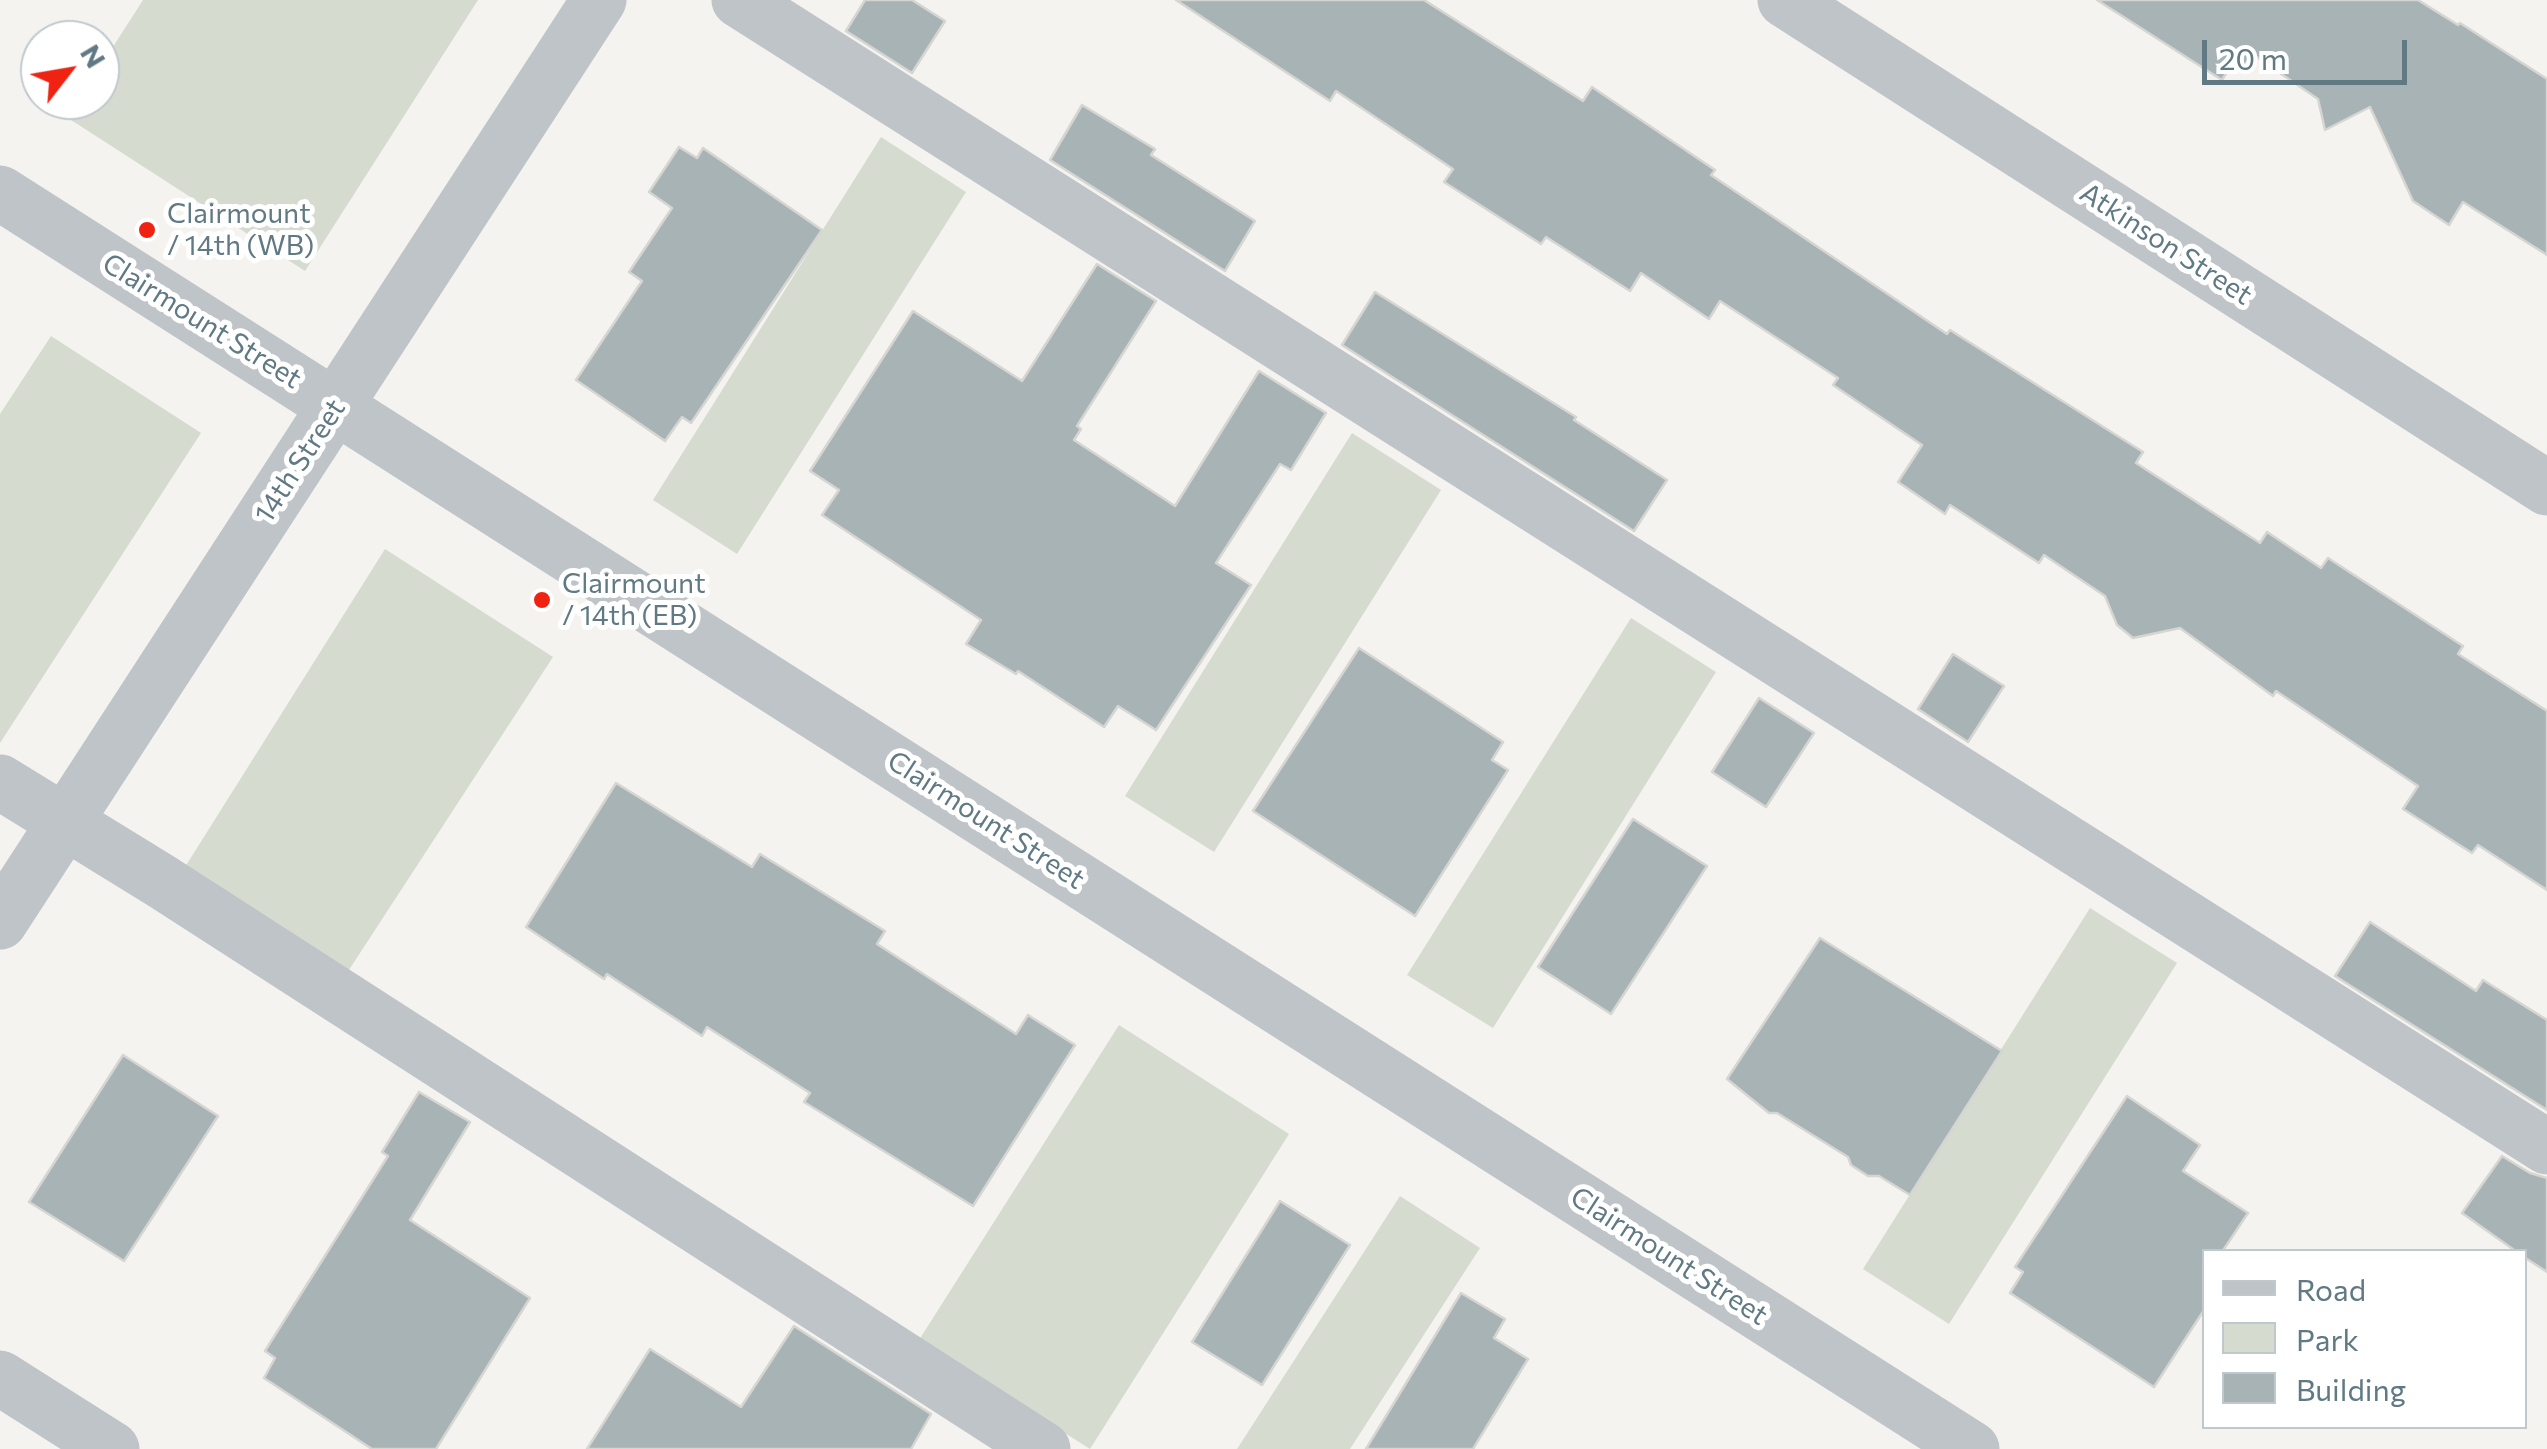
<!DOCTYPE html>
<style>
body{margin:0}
#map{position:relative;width:2547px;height:1449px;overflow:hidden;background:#f4f3ef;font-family:Commissioner,sans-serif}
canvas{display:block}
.legend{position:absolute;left:2202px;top:1249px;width:325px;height:180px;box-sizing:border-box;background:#fff;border:2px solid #bfc9cd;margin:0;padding:12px 18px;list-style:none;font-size:30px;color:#607983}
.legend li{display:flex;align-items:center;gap:20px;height:50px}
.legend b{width:50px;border:2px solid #bfc9cd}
.north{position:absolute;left:20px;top:20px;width:100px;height:100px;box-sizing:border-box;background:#fff;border:2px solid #bfc9cd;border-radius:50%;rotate:59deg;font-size:28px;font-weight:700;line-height:40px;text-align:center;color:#607983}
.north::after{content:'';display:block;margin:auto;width:35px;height:45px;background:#f02313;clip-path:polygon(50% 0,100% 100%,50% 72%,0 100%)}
.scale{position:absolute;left:2202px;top:40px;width:205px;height:45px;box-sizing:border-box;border:5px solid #607983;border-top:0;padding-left:12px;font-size:30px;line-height:35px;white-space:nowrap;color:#607983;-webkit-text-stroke:8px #fff;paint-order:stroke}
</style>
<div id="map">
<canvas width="2547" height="1449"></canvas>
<ul class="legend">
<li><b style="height:12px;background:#bec4c7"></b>Road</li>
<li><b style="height:28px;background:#d6dbd0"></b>Park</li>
<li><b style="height:28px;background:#a7b3b5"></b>Building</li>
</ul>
<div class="north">N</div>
<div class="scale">20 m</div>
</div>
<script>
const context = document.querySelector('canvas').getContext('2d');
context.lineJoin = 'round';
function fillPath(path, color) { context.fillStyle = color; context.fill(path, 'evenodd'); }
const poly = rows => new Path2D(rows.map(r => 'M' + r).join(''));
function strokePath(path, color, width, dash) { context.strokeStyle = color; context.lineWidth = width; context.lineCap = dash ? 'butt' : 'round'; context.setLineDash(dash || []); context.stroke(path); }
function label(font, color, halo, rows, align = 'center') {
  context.font = font + ' Commissioner,sans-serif'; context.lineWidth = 10; context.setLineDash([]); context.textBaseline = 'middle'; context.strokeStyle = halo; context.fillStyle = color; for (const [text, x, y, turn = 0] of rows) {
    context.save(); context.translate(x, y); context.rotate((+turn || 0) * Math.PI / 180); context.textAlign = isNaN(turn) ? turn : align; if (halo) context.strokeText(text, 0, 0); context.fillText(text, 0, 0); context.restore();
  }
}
const green = poly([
 [143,0,478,0,305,271,68,118,79,100,100,100,100,67],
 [881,137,966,192,737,554,653,500],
 [51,336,201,433,0,743,0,414],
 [1352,433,1441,490,1214,852,1125,796],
 [385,549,553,657,345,976,180,875],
 [1631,618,1716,672,1493,1028,1407,975],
 [2090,908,2177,963,1949,1324,1863,1269],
 [1119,1025,1289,1134,1090,1449,919,1340],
 [1400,1196,1480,1248,1350,1449,1237,1449]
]);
const building = poly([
 [865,0,912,0,945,21,912,73,846,31,865,0],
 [1176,0,1424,0,1583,101,1592,87,1715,170,1711,175,1947,334,1950,330,2143,452,2136,463,2260,543,2267,532,2321,568,2328,558,2463,646,2458,654,2547,711,2547,890,2478,845,2472,853,2403,809,2418,786,2276,691,2273,696,2180,628,2133,638,2117,625,2105,596,2044,555,2039,563,1950,505,1945,514,1898,482,1922,445,1833,385,1838,378,1720,301,1709,319,1641,273,1630,291,1546,237,1541,244,1444,182,1453,169,1336,91,1330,101,1176,0],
 [2097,0,2418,0,2458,25,2460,23,2547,79,2547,255,2463,202,2449,225,2413,201,2370,107,2325,130,2318,99,2252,54,2243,68,2233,62,2222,80,2097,0],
 [1082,105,1155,149,1151,155,1255,221,1225,271,1050,160,1082,105],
 [679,147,697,158,703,148,822,230,691,423,682,417,665,441,576,380,642,281,629,272,672,208,649,192,679,147],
 [1097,264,1156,301,1077,426,1081,429,1074,440,1175,506,1259,371,1326,413,1291,470,1280,464,1216,563,1251,585,1156,730,1118,706,1104,727,1018,671,1016,674,966,644,981,620,822,515,839,490,810,471,913,311,1022,381,1097,264],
 [1375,292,1576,417,1574,420,1667,480,1634,531,1342,345,1375,292],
 [1359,648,1503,742,1492,760,1508,770,1415,916,1253,811,1359,648],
 [1953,654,2004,686,1968,742,1918,709,1953,654],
 [1759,698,1814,733,1766,807,1712,772,1759,698],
 [616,783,752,867,760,854,885,931,877,944,1016,1034,1028,1015,1075,1045,973,1206,804,1102,810,1093,707,1027,702,1036,607,974,604,979,526,927,616,783],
 [1633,819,1707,866,1611,1014,1538,967,1633,819],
 [2370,922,2476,991,2483,980,2547,1020,2547,1110,2335,976,2370,922],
 [1820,938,2002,1051,1910,1195,1879,1176,1868,1176,1851,1165,1848,1157,1777,1113,1769,1113,1727,1079,1820,938],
 [123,1055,218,1116,124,1261,29,1202,123,1055],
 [419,1092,470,1122,410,1220,530,1298,436,1449,372,1449,264,1378,275,1358,265,1351,388,1156,382,1152,419,1092],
 [2127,1096,2200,1145,2183,1171,2248,1213,2222,1252,2204,1252,2204,1310,2154,1387,2010,1293,2023,1272,2015,1267,2127,1096],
 [2502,1156,2530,1173,2547,1178,2547,1272,2524,1257,2524,1252,2517,1252,2462,1213,2502,1156],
 [1280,1201,1350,1245,1262,1385,1192,1342,1280,1201],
 [1461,1293,1505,1319,1494,1338,1528,1359,1473,1449,1366,1449,1461,1293],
 [794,1326,931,1414,911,1449,587,1449,650,1349,741,1407,794,1326]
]);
const minor = poly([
 [739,0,2547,1147],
 [1785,0,2547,488],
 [0,193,1972,1449],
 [0,782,161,881,1043,1449],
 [0,922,599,0],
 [0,1378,112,1449]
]);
const markers = [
 [147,230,10,"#f02313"],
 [542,600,10,"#f02313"]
];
const poiNames = [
 ["Clairmount",167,214],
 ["/ 14th (WB)",167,246],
 ["Clairmount",562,584],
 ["/ 14th (EB)",562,616]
];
const streetNames = [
 ["Atkinson Street",2166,244,33],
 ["Clairmount Street",202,321,32],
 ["14th Street",300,461,-57],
 ["Clairmount Street",986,820,33],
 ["Clairmount Street",1669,1256,33]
];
fillPath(green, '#d6dbd0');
fillPath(building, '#a7b3b5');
strokePath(building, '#d5d5d2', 2.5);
strokePath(minor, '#bec4c7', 55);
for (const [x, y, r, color] of markers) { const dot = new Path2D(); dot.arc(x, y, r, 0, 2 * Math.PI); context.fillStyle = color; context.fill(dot); strokePath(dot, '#fff', 4); }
label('28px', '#607983', '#fff', poiNames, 'left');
label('28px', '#607983', '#fff', streetNames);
</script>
